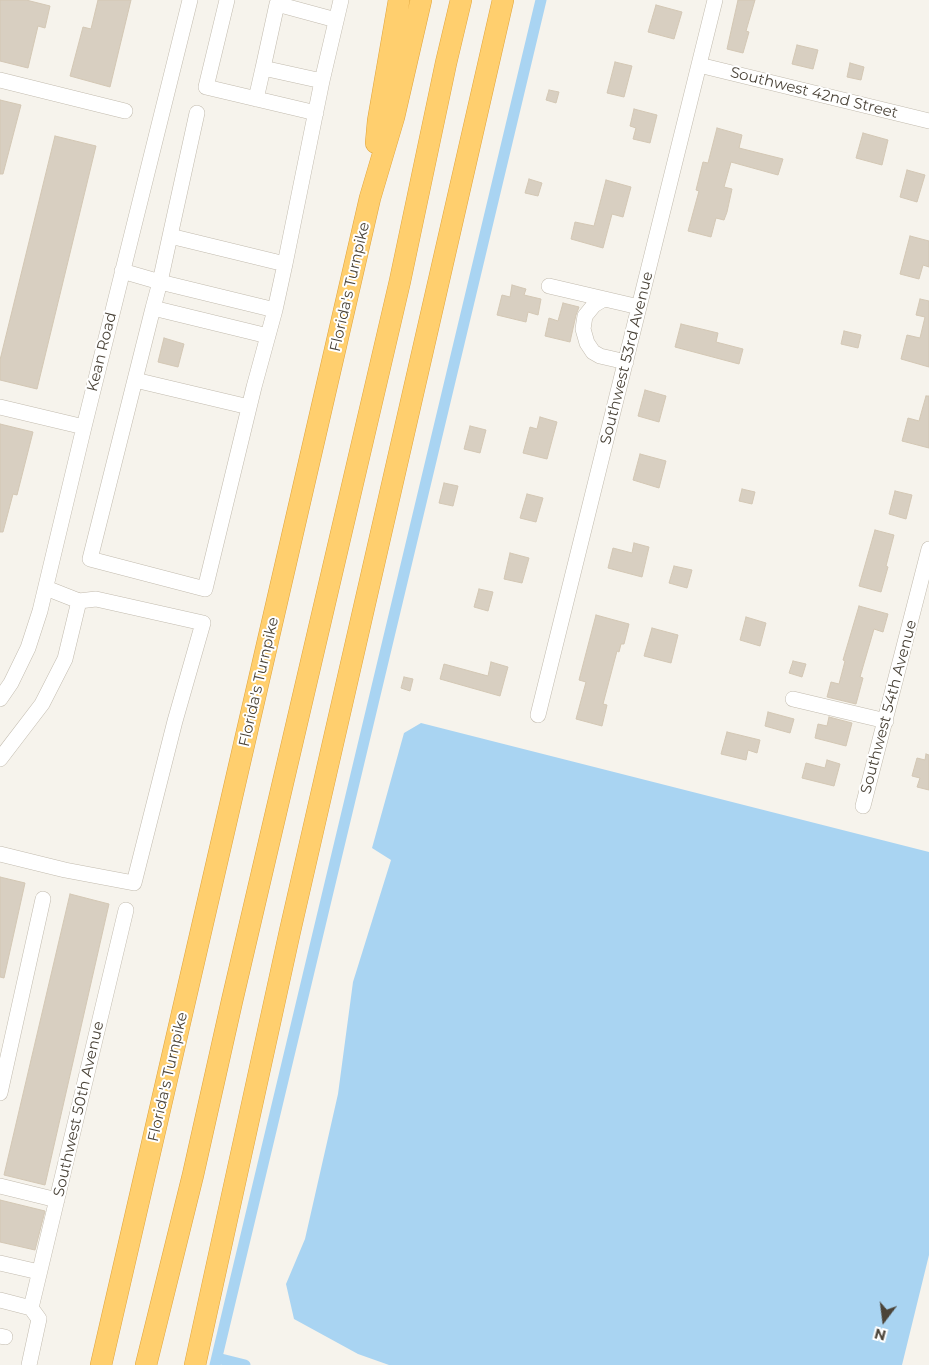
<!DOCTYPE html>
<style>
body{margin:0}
#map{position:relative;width:929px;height:1365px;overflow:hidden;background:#f6f3ec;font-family:Montserrat,sans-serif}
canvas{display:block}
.north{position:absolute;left:859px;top:1295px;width:50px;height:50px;-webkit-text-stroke:4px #fff;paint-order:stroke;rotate:195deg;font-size:14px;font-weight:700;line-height:20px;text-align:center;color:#4b4439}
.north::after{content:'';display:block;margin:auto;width:18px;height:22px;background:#4b4439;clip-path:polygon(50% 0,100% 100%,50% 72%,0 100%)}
</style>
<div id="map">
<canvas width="929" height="1365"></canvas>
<div class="north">N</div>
</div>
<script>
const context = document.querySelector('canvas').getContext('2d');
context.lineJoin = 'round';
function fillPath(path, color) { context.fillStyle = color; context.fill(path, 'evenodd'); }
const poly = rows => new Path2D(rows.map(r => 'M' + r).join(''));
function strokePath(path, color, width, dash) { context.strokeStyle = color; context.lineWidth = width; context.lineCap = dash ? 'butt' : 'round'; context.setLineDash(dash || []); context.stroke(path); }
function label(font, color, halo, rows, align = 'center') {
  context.font = font + ' Montserrat,sans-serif'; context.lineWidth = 4; context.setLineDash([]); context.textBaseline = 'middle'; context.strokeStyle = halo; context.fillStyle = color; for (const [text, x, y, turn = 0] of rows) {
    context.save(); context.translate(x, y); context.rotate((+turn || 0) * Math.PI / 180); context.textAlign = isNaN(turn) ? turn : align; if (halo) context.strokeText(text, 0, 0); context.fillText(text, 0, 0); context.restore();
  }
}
const water = poly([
 [421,723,929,852,929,1255,902,1365,389,1365,358,1354,294,1319,286,1284,305,1239,338,1094,353,982,391,860,372,848,404,733]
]);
const canal = poly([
 [217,1358,245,1365],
 [215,1365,541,0]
]);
const building = poly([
 [0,0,26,0,50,6,45,28,38,26,28,68,0,61,0,0],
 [98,0,131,0,110,87,70,76,83,27,91,29,98,0],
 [738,0,755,0,746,31,749,32,743,53,727,49,738,0],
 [656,5,682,12,674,39,648,32,656,5],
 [797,45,818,50,813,69,792,64,797,45],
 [615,62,632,66,624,97,607,93,615,62],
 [850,63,864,67,861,80,847,77,850,63],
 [549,90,559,92,556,103,546,100,549,90],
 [0,100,21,105,3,174,0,174,0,100],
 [634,109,657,115,650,143,633,139,636,128,630,126,634,109],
 [717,128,742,135,739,148,783,159,778,175,731,162,724,187,732,189,727,212,724,220,716,218,711,237,688,231,699,191,696,190,703,162,708,163,717,128],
 [863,133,888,140,882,165,856,158,863,133],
 [55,136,96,146,37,389,0,380,0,360,55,136],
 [907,170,925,175,917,202,900,197,907,170],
 [529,179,542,183,538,196,525,193,529,179],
 [606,180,631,187,623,217,612,214,603,248,571,239,575,222,594,226,606,180],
 [910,236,929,241,929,267,923,265,919,279,900,274,910,236],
 [512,285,526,289,524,295,541,299,538,315,528,312,526,322,497,315,502,295,510,297,512,285],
 [920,299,929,301,929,367,901,359,907,335,920,338,925,317,916,315,920,299],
 [563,303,579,307,576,315,570,342,545,336,549,318,558,321,563,303],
 [681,324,718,333,716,342,743,349,739,364,675,347,681,324],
 [844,331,861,335,858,348,841,344,844,331],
 [164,338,184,344,178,367,158,362,164,338],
 [645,390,666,396,659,422,638,416,645,390],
 [926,396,929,396,929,448,902,441,908,418,919,421,926,396],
 [540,417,557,422,547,459,523,453,530,427,537,429,540,417],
 [0,424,33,432,17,495,13,494,3,532,0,532,0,424],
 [470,426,486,430,480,453,464,449,470,426],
 [640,454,666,461,659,488,633,480,640,454],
 [444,483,458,486,453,506,439,503,444,483],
 [742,489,755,492,752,504,739,501,742,489],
 [895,491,912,495,906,519,889,514,895,491],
 [527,494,543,498,536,522,520,518,527,494],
 [875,530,894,535,886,566,888,567,881,592,859,586,875,530],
 [634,543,649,547,642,577,608,568,613,548,632,553,634,543],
 [510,553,529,558,522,583,504,579,510,553],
 [674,566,692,570,687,588,669,583,674,566],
 [479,589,493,592,488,611,474,607,479,589],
 [859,606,888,614,883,632,874,629,860,677,863,678,856,704,827,697,831,682,839,684,845,661,843,660,859,606],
 [596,615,629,624,624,644,621,644,619,652,617,651,603,704,607,705,602,726,576,719,586,682,579,680,596,615],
 [746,617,766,623,760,646,740,640,746,617],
 [652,628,678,635,671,663,644,656,652,628],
 [793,661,806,664,802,677,789,673,793,661],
 [491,662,508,667,500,696,440,679,444,664,488,676,491,662],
 [404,677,413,679,410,691,401,688,404,677],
 [768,712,794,719,790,733,765,726,768,712],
 [829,717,852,723,846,746,815,738,818,724,827,726,829,717],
 [727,732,760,740,757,753,748,750,746,760,721,754,727,732],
 [926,754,929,755,929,790,917,787,920,778,912,776,917,758,925,760,926,754],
 [827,760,840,764,834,786,802,778,806,763,825,768,827,760],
 [0,877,25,883,4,978,0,977,0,877],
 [70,894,109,904,45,1185,4,1175,70,894],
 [0,1200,45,1211,35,1250,0,1242,0,1200]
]);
const minor = poly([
 [227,0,206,87,316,113],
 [699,65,929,121],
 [0,80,125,111],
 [322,81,341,0],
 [256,99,263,68],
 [170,236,197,113],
 [285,264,322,81,263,68,277,4,336,20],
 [122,271,160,282,275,310,285,264,170,236,160,282,153,308,268,336],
 [549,286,639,307],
 [604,299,594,305,585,316,583,329,587,343,593,352,600,356,626,362],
 [153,308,90,559,205,589,254,387,275,310],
 [135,380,249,407],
 [0,407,84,427],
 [0,699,11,683,28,648,40,611,84,427,190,0],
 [793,699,886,721],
 [538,715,715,0],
 [0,759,42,704,65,659,79,601],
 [863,806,929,549],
 [0,854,65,870,134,883,175,721,203,623,96,599,79,601,46,588],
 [0,1093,43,899],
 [0,1186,57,1200],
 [0,1263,39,1272],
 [0,1300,31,1308,39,1319,29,1365],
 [31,1308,126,910],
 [0,1336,5,1337]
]);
const highway = poly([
 [376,143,378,121,399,0],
 [101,1365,370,198,394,117,421,0],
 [146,1365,193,1175,232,1001,400,281,446,63,461,0],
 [195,1365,290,931,503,0]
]);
const streetNames = [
 ["Southwest 42nd Street",814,93,14],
 ["Florida's Turnpike",350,287,-77],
 ["Kean Road",102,352,-76],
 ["Southwest 53rd Avenue",627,358,-76],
 ["Florida's Turnpike",259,682,-77],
 ["Southwest 54th Avenue",889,707,-75],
 ["Florida's Turnpike",168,1077,-77],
 ["Southwest 50th Avenue",79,1109,-77]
];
fillPath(water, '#a9d4f2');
strokePath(canal, '#a9d4f2', 11);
fillPath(building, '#d8cfc1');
strokePath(building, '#d3c7b4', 1);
strokePath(minor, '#c2bbae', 16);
strokePath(highway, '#e0a43c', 22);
strokePath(minor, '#fff', 15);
strokePath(highway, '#ffcf6e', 21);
label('15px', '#4b4439', '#fff', streetNames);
</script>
